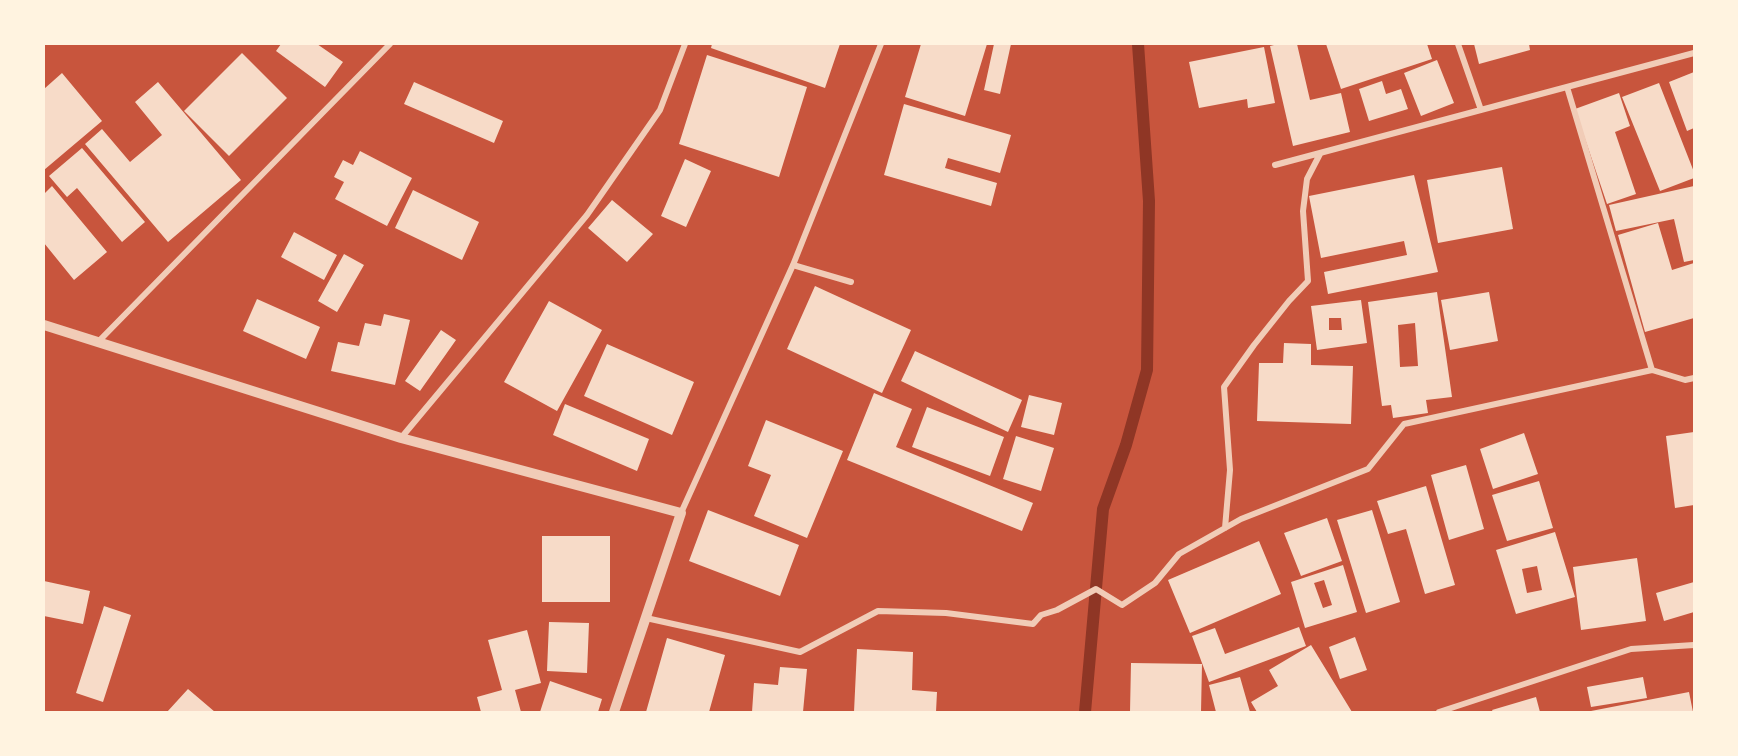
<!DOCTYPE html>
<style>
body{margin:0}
#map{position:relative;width:1738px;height:756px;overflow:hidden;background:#c8553d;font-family:"Nunito Sans",sans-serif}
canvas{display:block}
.frame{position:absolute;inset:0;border:45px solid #fff3e0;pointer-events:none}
</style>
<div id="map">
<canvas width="1738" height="756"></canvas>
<div class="frame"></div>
</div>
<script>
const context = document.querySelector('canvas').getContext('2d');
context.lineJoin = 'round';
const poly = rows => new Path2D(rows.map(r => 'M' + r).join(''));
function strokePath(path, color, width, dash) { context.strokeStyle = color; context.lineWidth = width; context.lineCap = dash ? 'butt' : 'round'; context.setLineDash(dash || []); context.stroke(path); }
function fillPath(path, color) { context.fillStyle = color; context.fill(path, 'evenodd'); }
const stream = poly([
 [1085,712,1103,509,1126,445,1147,370,1149,201,1138,44]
]);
const building = poly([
 [281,44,317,44,343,62,325,87,276,51],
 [712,44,840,44,825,88,711,48],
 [921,44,987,44,965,116,905,97],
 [994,44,1011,44,1000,94,984,90],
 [1278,44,1297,44,1310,100,1341,93,1350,132,1293,146,1270,46],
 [1326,44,1427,44,1432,59,1341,89],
 [1474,44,1529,44,1530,50,1479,64],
 [1264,47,1275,103,1248,108,1247,99,1199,108,1189,62],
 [242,53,287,98,229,156,184,111],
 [707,55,807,87,779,177,679,144],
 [1437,60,1454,103,1421,116,1404,73],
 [1694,72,1694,128,1687,131,1669,82],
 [62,73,102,121,44,170,44,89],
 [1382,81,1386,94,1401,89,1408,109,1369,121,1359,89],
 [158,82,241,180,168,242,85,144,102,129,130,162,162,135,135,102],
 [414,82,503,121,494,143,404,104],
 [1659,83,1694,172,1694,178,1660,191,1622,97],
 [1619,93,1630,126,1615,132,1636,194,1607,204,1575,109],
 [904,104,1011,135,1000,173,948,158,945,168,997,183,991,206,884,175],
 [82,148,145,222,122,242,77,188,67,197,49,176],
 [360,151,412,178,387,226,335,199,344,182,334,177,343,160,353,165],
 [685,159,711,171,686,227,661,216],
 [1502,167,1513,229,1438,243,1427,180],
 [1414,175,1438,272,1328,294,1324,272,1407,255,1404,241,1321,258,1309,196],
 [52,186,107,252,74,280,44,243,44,194],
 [1694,186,1694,260,1684,262,1674,219,1616,231,1609,205],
 [413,190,479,222,462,260,395,228],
 [612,200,653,234,627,262,588,228],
 [1658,223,1672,270,1694,263,1694,318,1645,332,1618,235],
 [294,232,337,255,324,280,281,257],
 [344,254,364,265,337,312,318,301],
 [815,286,911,330,882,393,787,349],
 [1437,292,1452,397,1426,400,1428,413,1393,418,1391,405,1382,406,1368,302],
 [1415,323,1418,366,1400,367,1398,325],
 [1489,292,1498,341,1450,350,1441,300],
 [257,299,320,327,306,359,243,331],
 [1361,300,1367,343,1317,350,1311,306],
 [1329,318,1341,318,1342,330,1329,330],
 [549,301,602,330,557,411,504,382],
 [384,314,410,320,395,385,331,371,338,342,359,346,365,323,381,326],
 [441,330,456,340,420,391,405,381],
 [1284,343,1311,344,1311,365,1353,366,1351,424,1257,421,1259,363,1283,363],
 [607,344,694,382,672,435,584,396],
 [915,351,1022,400,1008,432,901,381],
 [874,393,912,409,896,447,1033,503,1022,531,847,460],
 [1029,395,1062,403,1054,435,1021,427],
 [565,404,649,439,637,471,553,435],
 [927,407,1004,437,990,476,912,447],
 [766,420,843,451,807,538,754,516,771,475,748,466],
 [1694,432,1694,505,1675,508,1666,436],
 [1524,433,1538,474,1493,489,1480,449],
 [1016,436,1054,448,1041,491,1003,479],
 [1466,465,1484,529,1449,540,1431,475],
 [1539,481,1553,528,1507,541,1492,495],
 [1426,486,1455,585,1425,594,1406,529,1388,534,1377,501],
 [708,510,799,545,780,596,689,561],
 [1372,510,1400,602,1366,613,1337,520],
 [1327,518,1342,561,1301,576,1284,533],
 [1555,532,1575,597,1516,614,1496,550],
 [1537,566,1542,590,1527,593,1522,569],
 [542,536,610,536,610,602,542,602],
 [1259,541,1281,594,1190,633,1168,580],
 [1637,558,1646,621,1581,630,1573,567],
 [1343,565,1357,612,1305,628,1291,582],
 [1324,580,1332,605,1323,608,1314,583],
 [44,581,90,591,83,624,44,616],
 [1694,582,1694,612,1664,621,1656,593],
 [104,606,131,615,103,702,76,693],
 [549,622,589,623,587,673,547,671],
 [1299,627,1306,646,1209,682,1192,636,1215,628,1225,654],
 [527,630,541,683,515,690,521,712,481,712,477,697,502,690,488,640],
 [1355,637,1367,670,1340,679,1329,647],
 [667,638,725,655,709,712,646,712],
 [1311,645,1352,712,1257,712,1251,702,1278,686,1269,670],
 [857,649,913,652,912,690,937,692,936,712,854,712],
 [1131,663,1202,664,1201,712,1130,712],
 [780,667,807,669,803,712,752,712,754,683,778,685],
 [1240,677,1250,712,1216,712,1209,685],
 [1643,677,1647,698,1591,707,1587,687],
 [550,681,602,699,598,712,540,712],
 [188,689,215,712,167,712],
 [1689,692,1693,712,1591,712,1591,711],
 [1536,697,1540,712,1493,712,1492,710]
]);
const minor = poly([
 [1458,44,1481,110],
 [1567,87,1652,370],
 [1275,165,1694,53],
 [793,265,851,282],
 [98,342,390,44],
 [401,438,587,215,660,110,685,44],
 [681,513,793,265,881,44],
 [1225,528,1230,470,1224,387,1254,345,1289,301,1308,281,1303,211,1307,179,1320,154],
 [646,618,800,652,878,611,946,613,1033,624,1041,615,1057,610,1096,589,1122,605,1155,583,1179,554,1225,528,1241,519,1368,469,1404,424,1652,370,1685,380,1694,378],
 [1439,712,1631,649,1694,645]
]);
const tertiary = poly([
 [44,325,401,438,681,513,614,712]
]);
strokePath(stream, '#8f3625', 12);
fillPath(building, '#f7dbc8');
strokePath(minor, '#f1ccb7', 6);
strokePath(tertiary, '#f1ccb7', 10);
</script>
